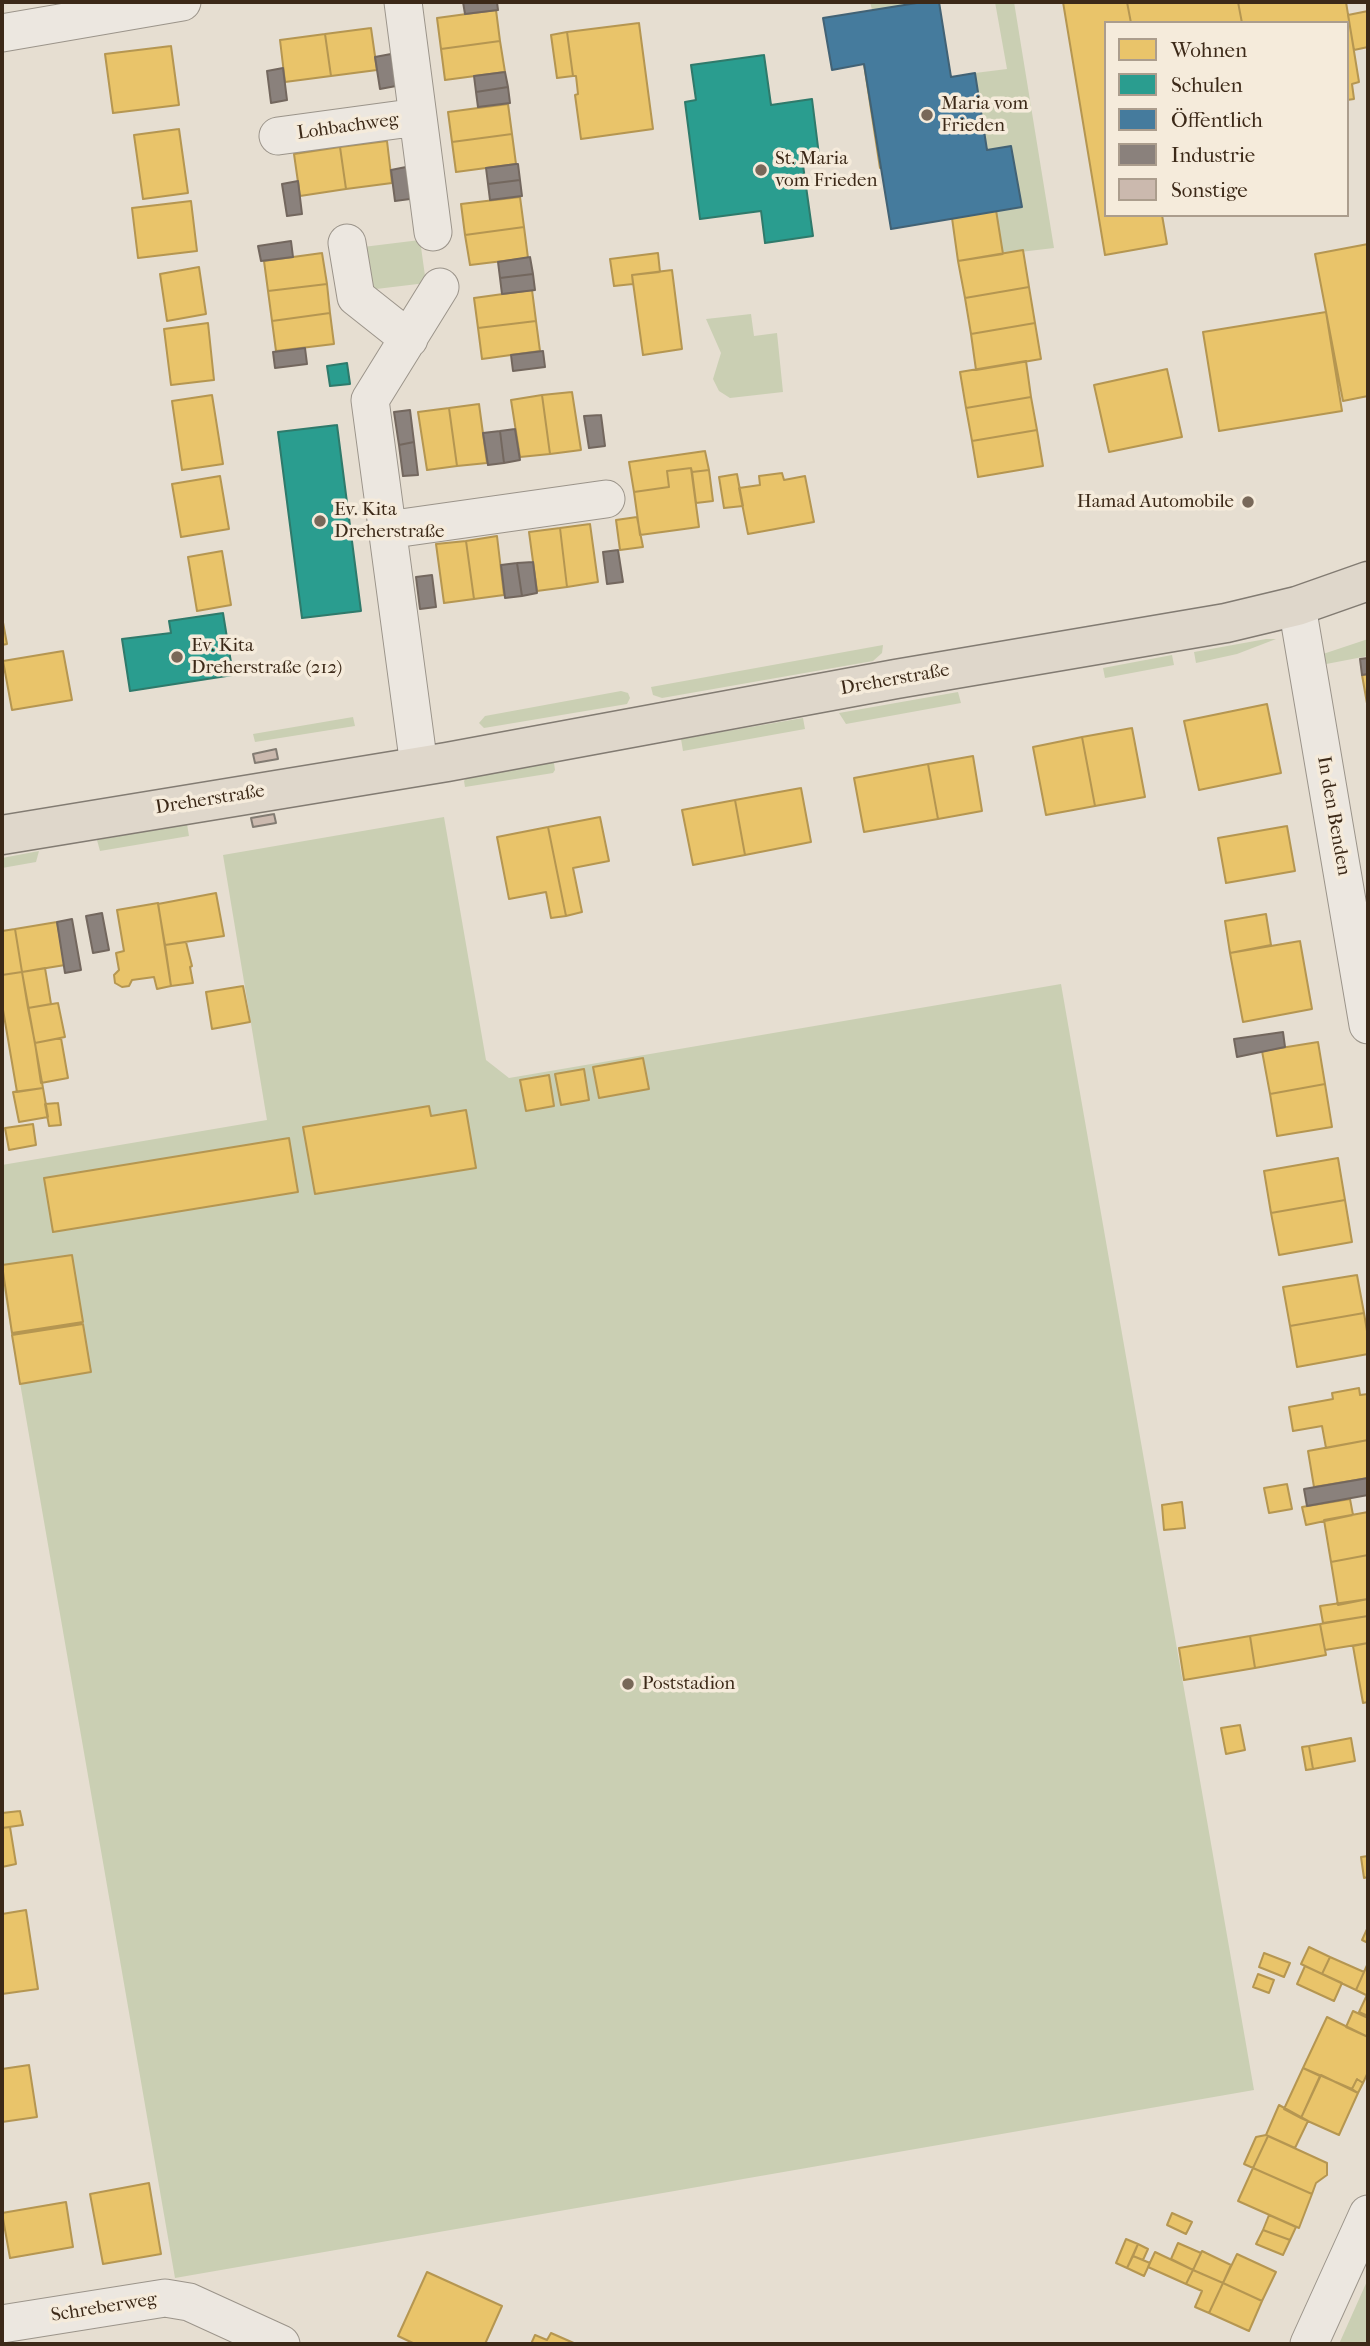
<!DOCTYPE html>
<meta charset="utf-8">
<style>
body{margin:0}
#map{position:relative;width:1370px;height:2346px;overflow:hidden;background:#e6ded1;font-family:"IM FELL French Canon",serif}
canvas{display:block}
.frame{position:absolute;inset:0;border:4px solid #3c2918;pointer-events:none}
.legend{position:absolute;left:1104px;top:21px;width:245px;height:196px;box-sizing:border-box;background:#f5ebdb;border:2px solid #ab9d8d;margin:0;padding:9px 12px;list-style:none;font-size:21px;color:#3c2918}
.legend li{display:flex;align-items:center;gap:14px;height:35px}
.legend b{width:35px;border:2px solid #ab9d8d}
</style>
<div id="map">
<canvas width="1370" height="2346"></canvas>
<div class="frame"></div>
<ul class="legend">
<li><b style="height:19px;background:#e9c46a"></b>Wohnen</li>
<li><b style="height:19px;background:#2a9d8f"></b>Schulen</li>
<li><b style="height:19px;background:#457b9d"></b>Öffentlich</li>
<li><b style="height:19px;background:#8a817c"></b>Industrie</li>
<li><b style="height:19px;background:#cbb9ae"></b>Sonstige</li>
</ul>
</div>
<script>
const context = document.querySelector('canvas').getContext('2d');
context.lineJoin = 'round';
function fillPath(path, color) { context.fillStyle = color; context.fill(path, 'evenodd'); }
const poly = rows => new Path2D(rows.map(r => 'M' + r).join(''));
function strokePath(path, color, width, dash) { context.strokeStyle = color; context.lineWidth = width; context.lineCap = dash ? 'butt' : 'round'; context.setLineDash(dash || []); context.stroke(path); }
function label(font, color, halo, rows, align = 'center') {
  context.font = font + ' "IM FELL French Canon",serif'; context.lineWidth = 7; context.setLineDash([]); context.textBaseline = 'middle'; context.strokeStyle = halo; context.fillStyle = color; for (const [text, x, y, turn = 0] of rows) {
    context.save(); context.translate(x, y); context.rotate((+turn || 0) * Math.PI / 180); context.textAlign = isNaN(turn) ? turn : align; if (halo) context.strokeText(text, 0, 0); context.fillText(text, 0, 0); context.restore();
  }
}
const green = poly([
 [870,2,923,2,872,10],
 [995,2,1014,2,1054,248,1003,254,996,210,1021,206,1011,147,987,150,975,73,1007,69],
 [420,240,426,283,368,290,363,247],
 [751,314,754,336,777,333,783,392,730,398,719,391,713,379,721,353,706,319],
 [1266,639,1276,639,1237,654,1196,663,1194,652],
 [1368,639,1368,656,1321,665,1320,655],
 [883,645,882,653,873,661,662,698,653,695,651,687],
 [1172,655,1174,665,1105,678,1103,668],
 [621,691,628,693,630,698,627,704,484,728,479,723,485,716],
 [958,692,961,703,846,724,839,713],
 [353,717,355,726,255,742,253,734],
 [803,718,805,729,683,751,681,739],
 [548,762,554,763,555,770,553,773,465,787,464,781,467,777],
 [444,817,486,1060,509,1078,1061,984,1254,2090,175,2278,2,1279,2,1165,267,1120,223,855],
 [187,824,189,836,100,851,97,840],
 [39,851,36,862,2,868,2,858],
 [1368,2279,1368,2344,1339,2344]
]);
const homes = poly([
 [1063,2,1127,2,1131,23,1106,23,1106,215,1162,215,1167,244,1105,255,1063,2],
 [1127,2,1238,2,1242,23,1131,23,1127,2],
 [1238,2,1346,2,1359,82,1352,84,1354,99,1347,100,1347,23,1242,23,1238,2],
 [496,10,500,41,441,49,437,18,496,10],
 [1368,11,1368,47,1354,50,1348,15,1368,11],
 [639,23,653,129,581,139,575,95,578,94,576,76,573,76,567,32,639,23],
 [371,28,377,70,331,76,325,34,371,28],
 [567,32,573,76,557,78,551,35,567,32],
 [325,34,331,76,285,82,280,40,325,34],
 [500,41,505,72,445,80,441,49,500,41],
 [171,46,179,105,113,113,105,54,171,46],
 [884,61,888,87,885,87,899,169,884,171,883,167,880,168,864,64,884,61],
 [508,104,512,134,452,142,448,112,508,104],
 [179,129,188,193,143,199,134,135,179,129],
 [512,134,516,164,456,172,452,142,512,134],
 [387,141,392,183,346,189,340,147,387,141],
 [340,147,346,189,300,196,294,154,340,147],
 [520,197,524,227,465,235,461,204,520,197],
 [191,201,197,251,138,258,132,208,191,201],
 [996,210,1003,254,958,261,952,218,996,210],
 [524,227,528,258,470,265,465,235,524,227],
 [1368,244,1368,396,1343,401,1315,254,1368,244],
 [1023,250,1029,287,965,298,958,261,1023,250],
 [322,253,327,284,268,291,264,261,322,253],
 [658,253,660,272,632,275,633,284,614,286,610,259,658,253],
 [199,267,206,314,167,321,160,274,199,267],
 [672,270,682,349,643,355,632,275,672,270],
 [327,284,330,313,272,321,268,291,327,284],
 [1029,287,1035,323,971,334,965,298,1029,287],
 [532,290,536,321,478,328,474,298,532,290],
 [1326,312,1342,411,1219,431,1203,332,1326,312],
 [330,313,334,344,276,351,272,321,330,313],
 [536,321,540,351,482,359,478,328,536,321],
 [208,323,214,380,171,385,164,329,208,323],
 [1035,323,1041,359,976,370,971,334,1035,323],
 [1026,361,1031,397,966,408,960,372,1026,361],
 [1167,369,1182,437,1109,452,1094,385,1167,369],
 [572,392,581,450,550,454,542,395,572,392],
 [212,395,223,464,182,470,172,401,212,395],
 [542,395,550,454,520,457,511,400,542,395],
 [1031,397,1037,430,972,441,966,408,1031,397],
 [479,404,487,463,457,466,449,408,479,404],
 [449,408,457,466,427,470,418,412,449,408],
 [1037,430,1043,466,978,477,972,441,1037,430],
 [705,451,709,470,692,472,691,468,667,471,669,487,634,492,629,462,705,451],
 [691,468,699,527,640,535,634,492,669,487,667,471,691,468],
 [709,470,713,501,696,503,692,472,709,470],
 [782,473,784,480,805,476,814,522,748,534,739,488,760,485,759,476,782,473],
 [737,474,743,506,724,508,719,477,737,474],
 [220,476,229,529,181,537,172,484,220,476],
 [637,517,643,547,620,550,616,520,637,517],
 [590,524,598,582,567,587,560,528,590,524],
 [560,528,567,587,537,591,529,532,560,528],
 [497,536,504,595,474,599,466,541,497,536],
 [466,541,474,599,444,603,436,544,466,541],
 [222,551,231,605,197,611,188,557,222,551],
 [2,617,7,644,2,645,2,617],
 [63,651,72,700,12,710,3,661,63,651],
 [1368,674,1368,709,1362,675,1368,674],
 [1267,704,1281,773,1199,790,1184,721,1267,704],
 [1132,728,1145,797,1095,806,1082,737,1132,728],
 [1082,737,1095,806,1046,815,1033,747,1082,737],
 [973,756,982,811,938,819,928,764,973,756],
 [928,764,938,819,864,832,854,778,928,764],
 [801,788,811,842,745,855,735,800,801,788],
 [735,800,745,855,693,865,682,810,735,800],
 [600,817,609,861,573,868,582,912,566,916,548,827,600,817],
 [1287,826,1295,871,1226,883,1218,838,1287,826],
 [548,827,566,916,551,918,546,892,509,899,497,837,548,827],
 [216,893,224,936,165,945,158,904,216,893],
 [158,903,171,986,157,989,154,977,132,980,129,986,122,987,115,983,114,975,119,970,116,953,124,951,117,910,158,903],
 [1266,914,1271,945,1230,953,1225,921,1266,914],
 [57,922,65,965,22,972,15,929,57,922],
 [15,929,22,972,2,975,2,931,15,929],
 [1300,941,1312,1009,1243,1022,1230,953,1300,941],
 [186,942,192,966,190,967,193,983,171,986,165,945,186,942],
 [45,968,51,1004,28,1008,22,972,45,968],
 [22,972,43,1088,17,1092,2,1004,2,975,22,972],
 [243,986,250,1022,212,1029,206,992,243,986],
 [58,1003,65,1037,35,1043,28,1008,58,1003],
 [61,1038,68,1078,41,1083,35,1043,61,1038],
 [1318,1042,1325,1084,1270,1094,1262,1051,1318,1042],
 [643,1058,649,1089,599,1098,593,1067,643,1058],
 [584,1069,589,1100,561,1105,555,1074,584,1069],
 [549,1075,554,1106,526,1111,520,1080,549,1075],
 [1325,1084,1332,1127,1277,1136,1270,1094,1325,1084],
 [43,1088,48,1117,19,1122,13,1092,43,1088],
 [58,1103,61,1125,49,1126,45,1104,58,1103],
 [429,1106,431,1116,466,1110,476,1168,315,1194,303,1127,429,1106],
 [33,1124,36,1145,9,1150,5,1128,33,1124],
 [289,1138,298,1192,53,1232,44,1178,289,1138],
 [1338,1158,1345,1200,1271,1213,1264,1171,1338,1158],
 [1345,1200,1352,1242,1279,1255,1271,1213,1345,1200],
 [72,1255,83,1322,12,1333,2,1265,72,1255],
 [1357,1275,1364,1313,1290,1326,1283,1287,1357,1275],
 [1364,1313,1368,1337,1368,1354,1297,1367,1290,1326,1364,1313],
 [83,1324,91,1372,20,1384,12,1335,83,1324],
 [1359,1388,1360,1395,1368,1394,1368,1440,1326,1448,1322,1426,1293,1431,1289,1407,1333,1399,1332,1393,1359,1388],
 [1368,1440,1368,1478,1314,1487,1308,1451,1368,1440],
 [1287,1484,1292,1509,1269,1513,1264,1488,1287,1484],
 [1350,1499,1353,1515,1306,1525,1302,1507,1350,1499],
 [1182,1502,1185,1528,1164,1530,1162,1505,1182,1502],
 [1368,1512,1368,1555,1331,1562,1324,1520,1368,1512],
 [1368,1555,1368,1599,1338,1605,1331,1562,1368,1555],
 [1368,1599,1368,1616,1323,1623,1320,1606,1368,1599],
 [1368,1616,1368,1643,1325,1650,1320,1624,1368,1616],
 [1320,1624,1326,1655,1255,1668,1250,1636,1320,1624],
 [1250,1636,1255,1668,1184,1680,1179,1648,1250,1636],
 [1368,1643,1368,1702,1363,1703,1353,1646,1368,1643],
 [1240,1725,1245,1750,1226,1754,1221,1728,1240,1725],
 [1351,1738,1355,1761,1313,1769,1309,1746,1351,1738],
 [1309,1746,1313,1769,1306,1770,1302,1747,1309,1746],
 [20,1811,23,1825,2,1828,2,1813,20,1811],
 [10,1827,16,1864,2,1867,2,1828,10,1827],
 [1368,1856,1368,1877,1364,1878,1361,1857,1368,1856],
 [26,1910,38,1989,2,1994,2,1914,26,1910],
 [1368,1927,1368,1943,1362,1940,1368,1927],
 [1309,1947,1330,1957,1322,1974,1301,1964,1309,1947],
 [1264,1953,1290,1963,1284,1977,1259,1967,1264,1953],
 [1330,1957,1364,1972,1356,1990,1322,1974,1330,1957],
 [1368,1963,1368,1996,1356,1990,1368,1963],
 [1305,1966,1342,1983,1334,2001,1297,1984,1305,1966],
 [1258,1974,1274,1980,1269,1993,1253,1987,1258,1974],
 [1367,1995,1368,1996,1368,2016,1359,2012,1367,1995],
 [1353,2011,1368,2018,1368,2037,1346,2027,1353,2011],
 [1327,2017,1368,2037,1368,2072,1363,2083,1357,2079,1352,2089,1303,2068,1327,2017],
 [29,2065,37,2117,2,2122,2,2069,29,2065],
 [1303,2068,1320,2076,1301,2118,1284,2109,1303,2068],
 [1321,2075,1358,2093,1339,2135,1301,2118,1321,2075],
 [1357,2079,1363,2083,1358,2093,1352,2089,1357,2079],
 [1279,2105,1308,2121,1295,2148,1266,2135,1279,2105],
 [1266,2135,1268,2136,1253,2168,1244,2164,1256,2137,1266,2135],
 [1268,2136,1327,2163,1327,2175,1316,2183,1312,2194,1253,2168,1268,2136],
 [1253,2168,1312,2194,1299,2228,1238,2201,1253,2168],
 [149,2183,161,2254,103,2264,90,2194,149,2183],
 [66,2202,73,2247,10,2258,2,2213,66,2202],
 [1172,2213,1192,2222,1186,2234,1167,2225,1172,2213],
 [1269,2215,1296,2227,1290,2240,1263,2230,1269,2215],
 [1263,2230,1290,2240,1283,2255,1256,2244,1263,2230],
 [1126,2239,1138,2244,1127,2268,1116,2263,1126,2239],
 [1178,2243,1201,2253,1193,2270,1171,2259,1178,2243],
 [1138,2244,1148,2249,1143,2260,1133,2256,1138,2244],
 [1202,2251,1231,2265,1223,2283,1193,2270,1202,2251],
 [1155,2252,1193,2270,1186,2284,1148,2267,1155,2252],
 [1237,2254,1276,2272,1262,2301,1223,2283,1237,2254],
 [1133,2256,1150,2263,1144,2276,1127,2268,1133,2256],
 [1193,2270,1223,2283,1209,2313,1195,2307,1202,2291,1186,2284,1193,2270],
 [427,2272,502,2306,485,2344,415,2344,398,2336,427,2272],
 [1223,2283,1262,2301,1249,2331,1209,2313,1223,2283],
 [551,2333,576,2344,531,2344,535,2335,547,2340,551,2333]
]);
const schools = poly([
 [764,55,771,105,812,99,819,155,802,158,813,236,765,243,761,211,700,219,685,102,696,100,691,65,764,55],
 [347,363,350,384,330,386,327,366,347,363],
 [337,425,361,611,302,618,278,432,337,425],
 [223,613,233,675,130,691,122,639,171,633,169,621,223,613]
]);
const public = poly([
 [923,2,939,2,951,77,975,73,987,150,1011,146,1022,207,891,229,864,64,832,70,823,18,923,2]
]);
const industry = poly([
 [463,2,497,2,498,10,465,14,463,2],
 [391,54,396,86,380,89,375,57,391,54],
 [283,68,287,100,271,103,267,71,283,68],
 [505,72,508,87,476,92,474,76,505,72],
 [508,87,510,103,478,107,476,92,508,87],
 [516,164,518,164,520,180,488,184,486,168,516,164],
 [406,167,410,199,395,201,391,170,406,167],
 [520,180,522,196,490,200,488,184,520,180],
 [298,181,302,214,287,216,282,184,298,181],
 [291,241,293,257,261,261,258,246,291,241],
 [530,257,533,274,500,278,498,262,530,257],
 [533,274,535,290,502,294,500,278,533,274],
 [305,348,307,364,275,368,273,352,305,348],
 [543,351,545,367,513,371,511,355,543,351],
 [410,410,414,442,399,445,394,412,410,410],
 [601,415,605,446,589,448,584,416,601,415],
 [515,429,520,460,504,463,500,431,515,429],
 [500,431,504,463,488,465,483,433,500,431],
 [414,442,418,475,403,476,399,445,414,442],
 [618,550,623,582,607,584,603,552,618,550],
 [533,562,537,593,522,596,517,563,533,562],
 [517,563,522,596,505,598,501,565,517,563],
 [432,575,436,607,420,609,416,577,432,575],
 [1368,658,1368,674,1362,675,1360,659,1368,658],
 [102,913,109,950,93,953,86,916,102,913],
 [72,919,81,970,65,973,57,922,72,919],
 [1283,1032,1285,1047,1237,1057,1234,1039,1283,1032],
 [1368,1478,1368,1495,1307,1506,1304,1489,1368,1478]
]);
const building = poly([
 [276,749,278,759,255,763,253,754,276,749],
 [274,814,276,823,253,827,251,818,274,814]
]);
const minor = poly([
 [403,2,433,232],
 [2,33,182,2],
 [278,136,418,117],
 [347,243,356,297,409,339],
 [387,530,606,499],
 [1297,606,1368,1025],
 [419,766,370,400,440,287],
 [2,2324,165,2298,189,2302,281,2344],
 [1309,2344,1368,2214]
]);
const major = poly([
 [2,835,447,762,896,679,1226,623,1297,606,1368,581]
]);
const markers = [
 [927,115,7,"#786859"],
 [761,170,7,"#786859"],
 [1248,502,7,"#786859"],
 [320,521,7,"#786859"],
 [177,657,7,"#786859"],
 [628,1684,7,"#786859"]
];
const poiNames = [
 ["Maria vom",941,104],
 ["Frieden",941,126],
 ["St. Maria",775,159],
 ["vom Frieden",775,181],
 ["Hamad Automobile",1234,502,"right"],
 ["Ev. Kita",334,510],
 ["Dreherstraße",334,532],
 ["Ev. Kita",191,646],
 ["Dreherstraße (212)",191,668],
 ["Poststadion",642,1684]
];
const streetNames = [
 ["Lohbachweg",348,127,-8],
 ["Dreherstraße",895,680,-10],
 ["Dreherstraße",210,800,-9],
 ["In den Benden",1333,816,80],
 ["Schreberweg",104,2308,-9]
];
fillPath(green, '#cacfb3');
fillPath(homes, '#e9c46a');
strokePath(homes, '#b59651', 2);
fillPath(schools, '#2a9d8f');
strokePath(schools, '#2f7a6b', 2);
fillPath(public, '#457b9d');
strokePath(public, '#426275', 2);
fillPath(industry, '#8a817c');
strokePath(industry, '#73675e', 2);
fillPath(building, '#cbb9ae');
strokePath(building, '#827b72', 2);
strokePath(minor, '#9b948a', 39);
strokePath(major, '#827b72', 41);
strokePath(minor, '#ece7e0', 37);
strokePath(major, '#dfd7cb', 38);
for (const [x, y, r, color] of markers) { const dot = new Path2D(); dot.arc(x, y, r, 0, 2 * Math.PI); context.fillStyle = color; context.fill(dot); strokePath(dot, '#f5ebdb', 2.5); }
label('19px', '#3c2918', '#f5ebdb', poiNames, 'left');
label('19px', '#3c2918', '#f5ebdb', streetNames);
</script>
